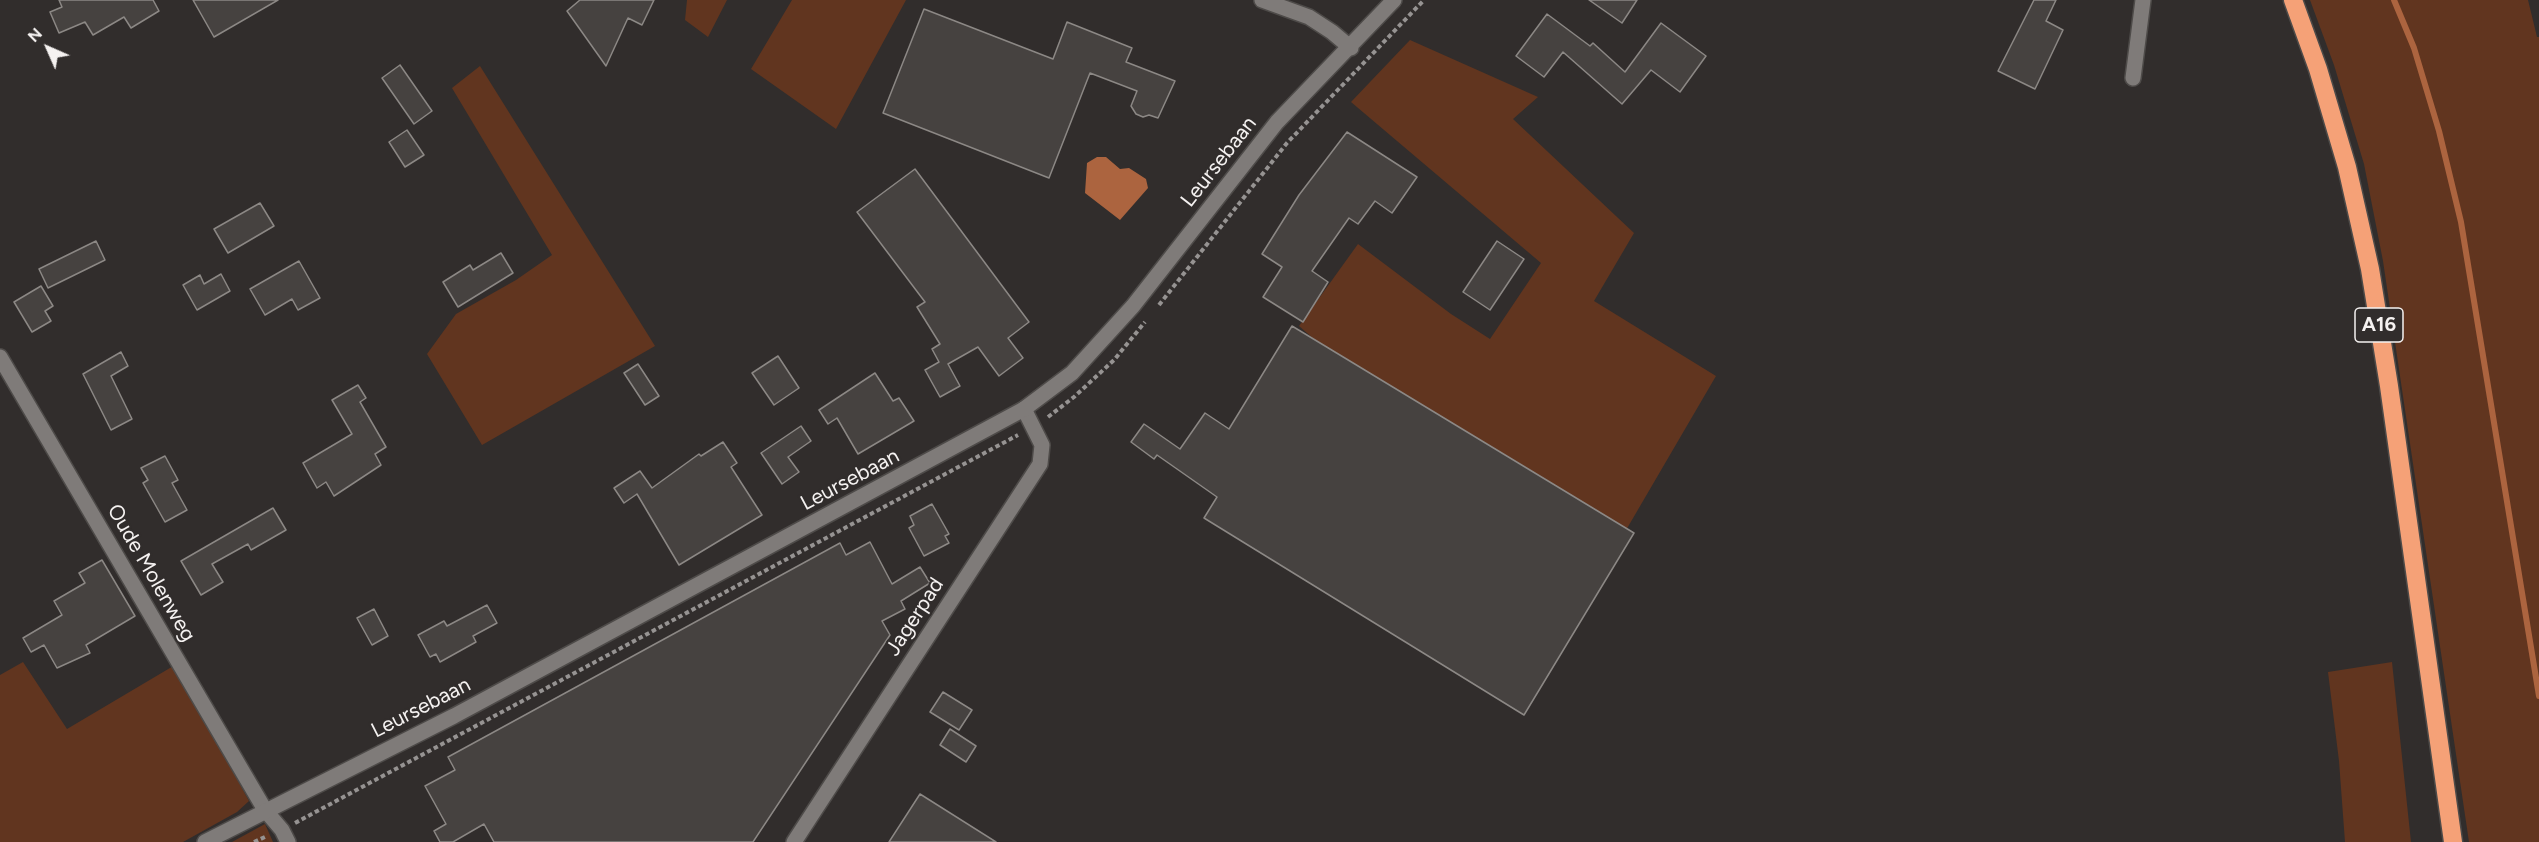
<!DOCTYPE html>
<style>
body{margin:0}
#map{position:relative;width:2539px;height:842px;overflow:hidden;background:#312d2c;font-family:Figtree,sans-serif}
canvas{display:block}
.north{position:absolute;left:18px;top:18px;width:60px;height:60px;-webkit-text-stroke:4px #312d2c;paint-order:stroke;rotate:315deg;font-size:16px;font-weight:700;line-height:24px;text-align:center;color:#f5f2f1}
.north::after{content:'';display:block;margin:auto;width:21px;height:27px;background:#f5f2f1;clip-path:polygon(50% 0,100% 100%,50% 72%,0 100%)}
</style>
<div id="map">
<canvas width="2539" height="842"></canvas>
<div class="north">N</div>
</div>
<script>
const context = document.querySelector('canvas').getContext('2d');
context.lineJoin = 'round';
function fillPath(path, color) { context.fillStyle = color; context.fill(path, 'evenodd'); }
const poly = rows => new Path2D(rows.map(r => 'M' + r).join(''));
function strokePath(path, color, width, dash) { context.strokeStyle = color; context.lineWidth = width; context.lineCap = dash ? 'butt' : 'round'; context.setLineDash(dash || []); context.stroke(path); }
function label(font, color, halo, rows, align = 'center') {
  context.font = font + ' Figtree,sans-serif'; context.lineWidth = 4.5; context.setLineDash([]); context.textBaseline = 'middle'; context.strokeStyle = halo; context.fillStyle = color; for (const [text, x, y, turn = 0] of rows) {
    context.save(); context.translate(x, y); context.rotate((+turn || 0) * Math.PI / 180); context.textAlign = isNaN(turn) ? turn : align; if (halo) context.strokeText(text, 0, 0); context.fillText(text, 0, 0); context.restore();
  }
}
const green = poly([
 [687,0,727,0,708,37,685,20],
 [792,0,906,0,836,129,751,69],
 [2310,0,2528,0,2537,37,2539,37,2539,842,2469,842,2383,261,2364,164,2334,65],
 [1410,40,1538,97,1513,119,1634,233,1594,301,1716,376,1622,537,1315,340,1299,326,1358,244,1451,314,1490,339,1541,263,1351,102],
 [480,66,655,346,482,445,427,354,456,314,516,280,552,255,452,88],
 [23,662,67,729,175,665,249,801,237,812,183,842,0,842,0,675],
 [2392,662,2411,842,2345,842,2339,761,2328,672],
 [265,824,273,842,232,842]
]);
const water = poly([
 [1097,157,1106,157,1120,169,1129,168,1146,179,1148,188,1120,220,1085,193,1087,163]
]);
const stream = poly([
 [2394,0,2414,48,2439,131,2461,222,2539,696]
]);
const building = poly([
 [59,0,153,0,159,11,131,28,124,17,93,35,85,22,59,33,50,12,62,7,59,0],
 [193,0,278,0,214,37,193,0],
 [580,0,654,0,642,25,628,18,606,66,567,11,580,0],
 [1589,0,1637,0,1622,23,1589,0],
 [2034,0,2056,0,2046,21,2063,30,2035,89,1998,71,2034,0],
 [924,9,1053,59,1067,22,1132,48,1126,62,1175,81,1158,118,1149,115,1143,117,1136,114,1131,106,1137,91,1090,73,1049,178,883,113,924,9],
 [1547,14,1590,46,1593,43,1625,72,1661,23,1706,56,1680,92,1651,70,1622,104,1563,52,1544,77,1516,56,1547,14],
 [400,65,432,111,414,124,382,78,400,65],
 [407,130,424,155,405,167,389,142,407,130],
 [1347,132,1417,177,1392,213,1375,201,1358,224,1349,218,1312,271,1328,282,1303,322,1263,297,1282,267,1262,254,1299,195,1347,132],
 [915,169,1029,322,1008,338,1023,358,999,376,978,347,948,364,960,386,940,397,925,370,939,362,932,349,940,344,917,307,925,302,857,212,915,169],
 [260,203,274,226,228,253,214,229,260,203],
 [96,241,105,260,48,288,39,269,96,241],
 [1497,241,1524,259,1490,310,1463,292,1497,241],
 [501,253,513,273,458,307,443,282,470,265,473,270,501,253],
 [299,261,320,298,298,310,292,299,265,315,250,289,299,261],
 [221,274,230,291,197,310,183,285,200,275,204,284,221,274],
 [41,286,53,306,45,311,51,321,32,332,14,302,41,286],
 [1292,326,1634,533,1524,715,1204,518,1217,497,1157,455,1154,459,1131,442,1144,424,1180,449,1205,413,1229,429,1292,326],
 [121,352,128,366,111,376,132,419,111,430,83,374,121,352],
 [778,356,799,388,774,405,752,373,778,356],
 [638,364,659,396,645,405,624,373,638,364],
 [875,373,893,401,899,398,914,421,858,454,837,418,828,424,819,410,875,373],
 [358,385,366,398,360,402,386,447,375,454,381,465,334,496,326,482,317,488,303,463,352,434,332,400,358,385],
 [801,426,811,441,788,457,799,472,782,484,761,453,801,426],
 [723,442,737,463,731,467,762,515,679,565,637,494,624,503,614,488,640,471,652,488,699,454,701,456,723,442],
 [165,456,178,480,172,483,187,510,165,522,143,483,148,480,141,468,165,456],
 [932,504,949,534,945,536,949,543,924,556,909,528,914,525,910,516,932,504],
 [273,508,286,530,251,550,248,544,212,564,223,582,201,595,181,561,273,508],
 [870,542,892,584,920,567,930,583,901,601,905,609,882,621,890,635,753,842,494,842,484,824,453,842,440,842,434,831,446,824,425,786,455,770,448,757,840,543,846,555,870,542],
 [102,560,135,616,86,645,90,653,57,668,44,645,31,652,23,638,62,615,54,601,85,583,79,573,102,560],
 [487,605,497,623,473,636,476,642,440,662,436,654,430,657,418,635,444,621,447,626,487,605],
 [374,609,388,636,372,645,357,618,374,609],
 [943,692,972,710,959,730,930,712,943,692],
 [950,729,976,746,966,762,940,745,950,729],
 [920,794,996,842,889,842,920,794]
]);
const path = poly([
 [1159,305,1287,143,1424,0],
 [1048,417,1074,397,1114,360,1145,322],
 [295,823,1018,435],
 [254,842,267,836]
]);
const street = poly([
 [2133,78,2143,0],
 [0,357,265,810,282,830,288,842],
 [794,842,1040,464,1042,445,1024,409]
]);
const secondary = poly([
 [1262,0,1309,17,1332,32,1351,48],
 [205,842,454,716,1024,409,1072,373,1133,306,1277,122,1394,0]
]);
const highway = poly([
 [2293,0,2318,69,2347,167,2370,269,2389,386,2453,842]
]);
const shields = [
 [2379,325,48]
];
const shieldNames = [
 ["A16",2379,325]
];
const streetNames = [
 ["Leursebaan",1219,162,-52],
 ["Leursebaan",850,480,-28],
 ["Oude Molenweg",151,573,60],
 ["Jagerpad",915,617,-57],
 ["Leursebaan",421,708,-27]
];
fillPath(green, '#61351f');
fillPath(water, '#ac643f');
strokePath(stream, '#ac643f', 6);
fillPath(building, '#464240');
strokePath(building, '#8c8885', 1.5);
strokePath(street, '#4e4b49', 18);
strokePath(secondary, '#4e4b49', 18);
strokePath(highway, '#4e4b49', 21);
strokePath(path, '#969392', 4, [4.5, 3]);
strokePath(street, '#7f7b79', 15);
strokePath(secondary, '#7f7b79', 15);
strokePath(highway, '#f5a177', 18);
for (const [x, y, w] of shields) { const box = new Path2D(); box.roundRect(x - w / 2, y - 17, w, 34, 4.5); context.fillStyle = '#312d2c'; context.fill(box); strokePath(box, '#f5f2f1', 1.5); }
label('bold 20px', '#f5f2f1', null, shieldNames);
label('21px', '#f5f2f1', '#312d2c', streetNames);
</script>
